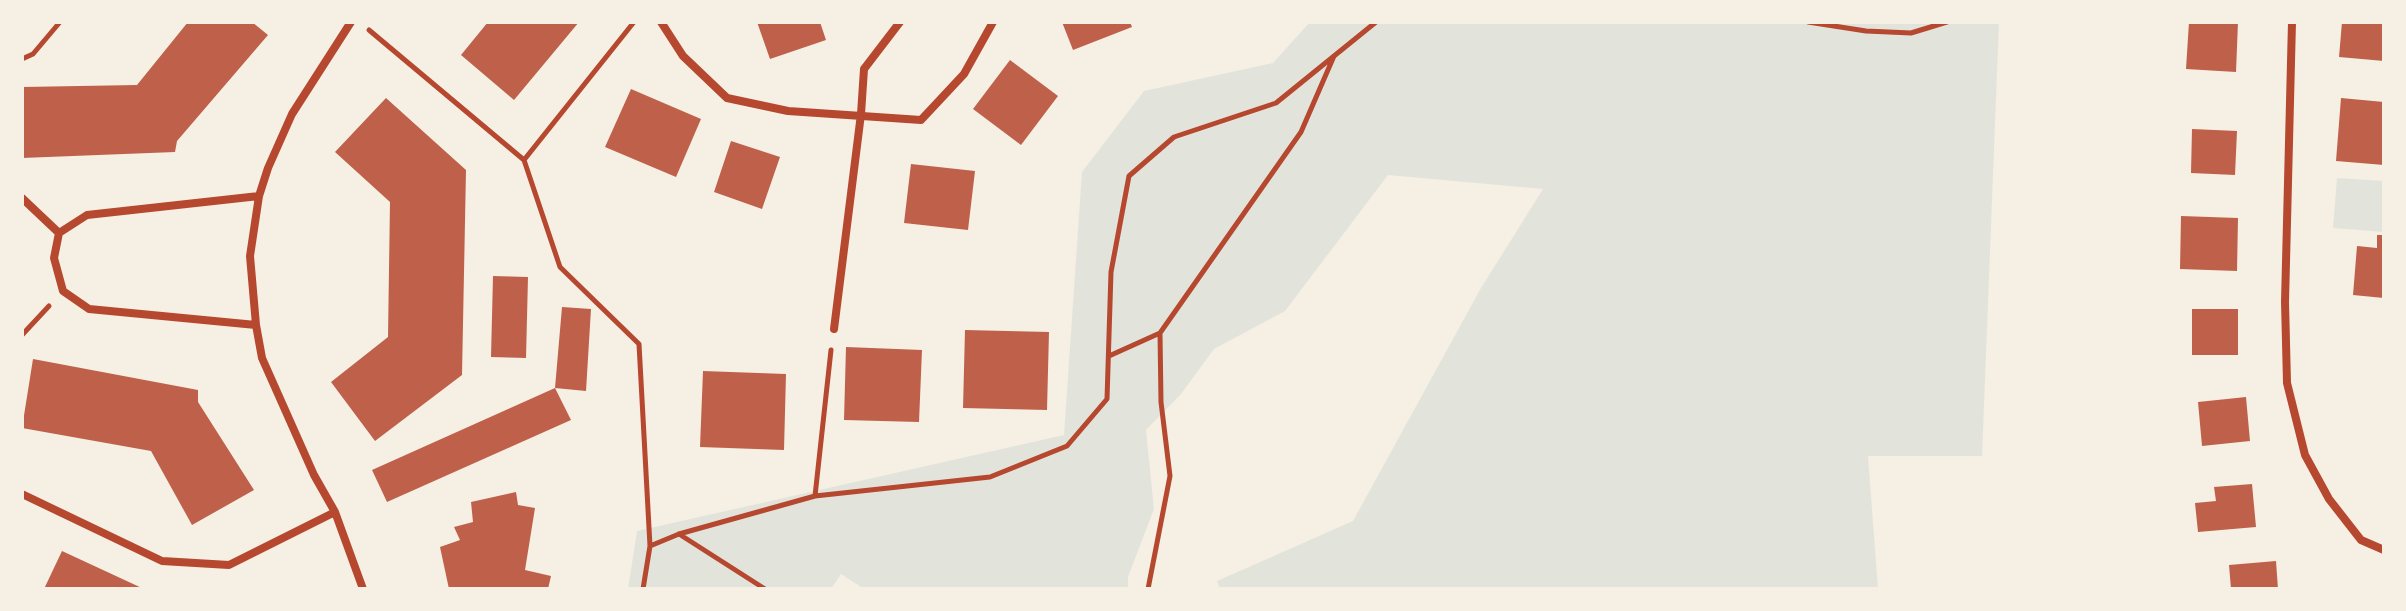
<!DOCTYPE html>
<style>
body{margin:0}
#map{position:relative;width:2406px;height:611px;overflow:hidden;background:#f6efe4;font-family:Inter,sans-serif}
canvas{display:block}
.frame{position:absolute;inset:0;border:24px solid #f6efe4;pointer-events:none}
</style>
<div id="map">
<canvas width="2406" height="611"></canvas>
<div class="frame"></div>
</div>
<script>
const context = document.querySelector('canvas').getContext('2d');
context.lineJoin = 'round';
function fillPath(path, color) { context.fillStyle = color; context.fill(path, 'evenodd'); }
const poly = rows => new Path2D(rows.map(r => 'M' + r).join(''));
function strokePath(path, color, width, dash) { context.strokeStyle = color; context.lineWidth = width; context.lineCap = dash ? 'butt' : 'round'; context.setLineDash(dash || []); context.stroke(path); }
const green = poly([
 [1310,22,1999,22,1982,456,1868,456,1878,589,1220,589,1217,581,1353,521,1481,288,1543,189,1388,175,1285,311,1214,349,1181,394,1146,430,1154,509,1128,577,1128,589,864,589,841,574,831,589,628,589,637,531,1064,435,1082,172,1144,91,1273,63],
 [2337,178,2384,181,2384,232,2333,228]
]);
const building = poly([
 [188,22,252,22,268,35,177,141,175,152,22,158,22,87,137,85],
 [488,22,579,22,514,100,461,55],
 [757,22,820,22,826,40,770,59],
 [1062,22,1130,22,1132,27,1073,50],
 [2189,22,2238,22,2236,72,2186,69],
 [2342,22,2384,22,2384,61,2339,57],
 [1010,60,1058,96,1021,145,973,109],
 [631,89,701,119,676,177,605,147],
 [386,98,466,170,462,375,375,441,331,382,388,337,390,202,335,152],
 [2341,98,2384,102,2384,165,2336,161],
 [2192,129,2237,131,2235,175,2191,173],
 [731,141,780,157,762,209,714,192],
 [911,164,975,171,968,230,904,223],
 [2181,216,2238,218,2237,271,2180,269],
 [2377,235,2384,235,2384,298,2353,295,2357,246,2377,248],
 [493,276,528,277,526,358,491,357],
 [562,307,591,309,586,391,555,388],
 [2192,309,2238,309,2238,355,2192,355],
 [965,330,1049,332,1047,410,963,408],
 [846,347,922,350,919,422,844,420],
 [33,359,198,390,198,402,254,490,192,525,151,451,22,428],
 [703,371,786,374,784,450,700,447],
 [555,388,571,420,387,502,372,470],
 [2246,397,2250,441,2202,446,2198,402],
 [2252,484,2256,527,2198,532,2195,503,2216,501,2214,487],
 [516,492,518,505,535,508,525,570,551,576,548,589,449,589,440,547,460,540,454,527,473,522,471,502],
 [62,551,144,589,44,589],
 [2276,561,2278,589,2231,589,2229,565]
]);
const path = poly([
 [1808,22,1866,31,1911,33,1947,22],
 [369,30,524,160,560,267,639,344,650,546],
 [22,59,33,54,60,22],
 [524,160,634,22],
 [22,335,49,306],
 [1109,356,1160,333],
 [815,496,831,350],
 [679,534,765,589],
 [643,589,650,546,679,534,815,496,990,477,1067,446,1107,399,1111,272,1129,176,1174,137,1276,103,1376,22],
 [1148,589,1170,476,1161,402,1160,333,1301,132,1334,56]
]);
const minor = poly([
 [351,22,292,114,268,168,259,196,250,256,256,325,262,358,314,475,335,512,363,589],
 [661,22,683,56,727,98,788,111,921,120,964,74,993,22],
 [2292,22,2285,302,2287,383,2305,455,2329,499,2361,540,2384,550],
 [22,198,59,233],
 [256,325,89,309,63,291,54,258,59,233,87,215,259,196],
 [834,329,861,114,864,69,900,22],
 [22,494,162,561,229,565,335,512]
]);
fillPath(green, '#e2e4dc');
fillPath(building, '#bf614a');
strokePath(path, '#b5482f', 5);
strokePath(minor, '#b5482f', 8);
</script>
